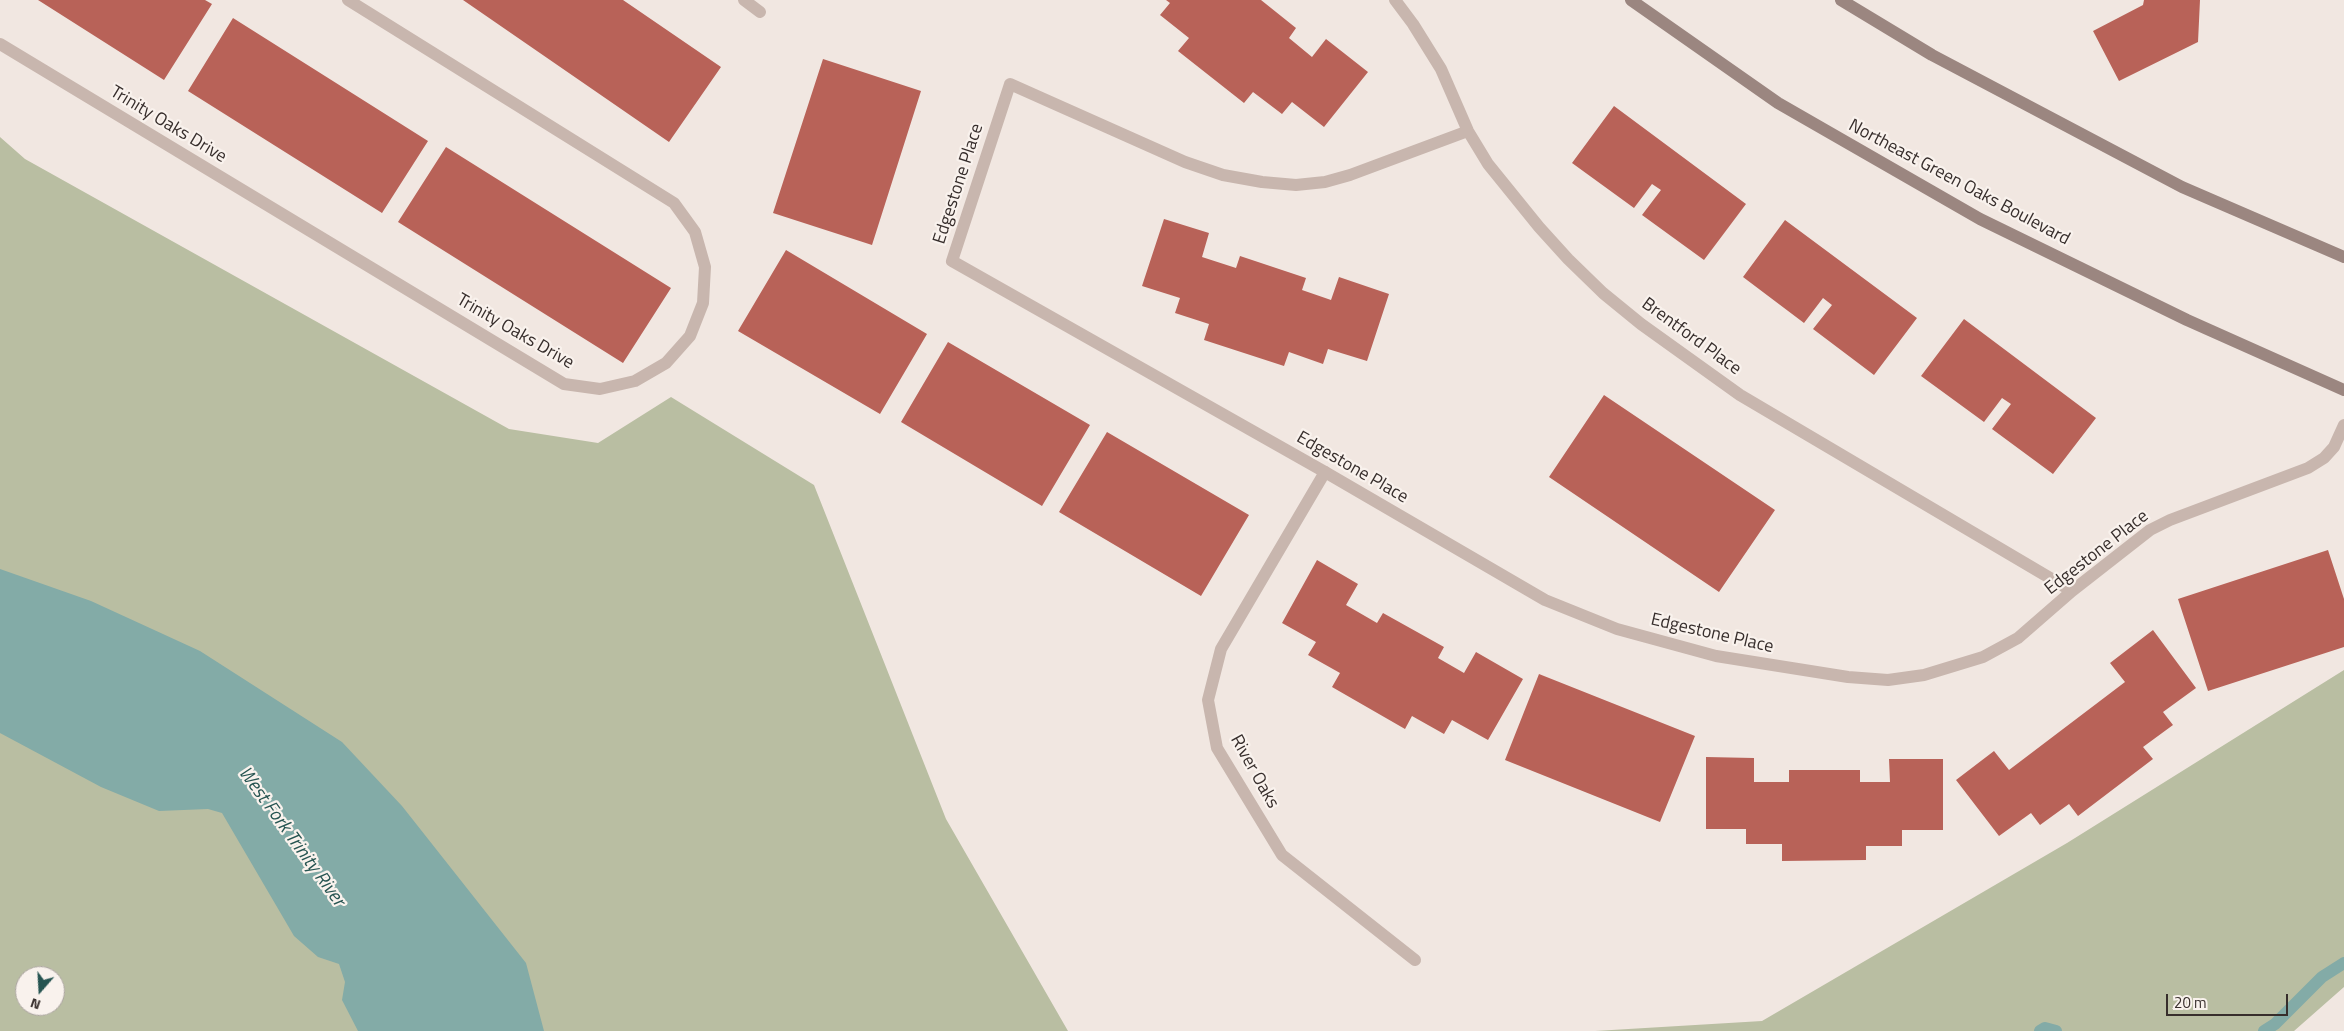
<!DOCTYPE html>
<style>
body{margin:0}
#map{position:relative;width:2344px;height:1031px;overflow:hidden;background:#f1e7e1;font-family:"Titillium Web",sans-serif}
canvas{display:block}
.north{position:absolute;left:15px;top:966px;width:50px;height:50px;box-sizing:border-box;background:#f9f2ed;border:1px solid #aba4a0;border-radius:50%;rotate:199deg;font-size:14px;font-weight:700;line-height:20px;text-align:center;color:#372e2c}
.north::after{content:'';display:block;margin:auto;width:18px;height:22px;background:#265451;clip-path:polygon(50% 0,100% 100%,50% 72%,0 100%)}
.scale{position:absolute;left:2166px;top:994px;width:122px;height:22px;box-sizing:border-box;border:2px solid #372e2c;border-top:0;padding-left:6px;font-size:15px;line-height:18px;white-space:nowrap;color:#372e2c;-webkit-text-stroke:4px #f9f2ed;paint-order:stroke}
</style>
<div id="map">
<canvas width="2344" height="1031"></canvas>
<div class="north">N</div>
<div class="scale">20 m</div>
</div>
<script>
const context = document.querySelector('canvas').getContext('2d');
context.lineJoin = 'round';
function fillPath(path, color) { context.fillStyle = color; context.fill(path, 'evenodd'); }
const poly = rows => new Path2D(rows.map(r => 'M' + r).join(''));
function strokePath(path, color, width, dash) { context.strokeStyle = color; context.lineWidth = width; context.lineCap = dash ? 'butt' : 'round'; context.setLineDash(dash || []); context.stroke(path); }
function label(font, color, halo, rows, align = 'center') {
  context.font = font + ' "Titillium Web",sans-serif'; context.lineWidth = 4.5; context.setLineDash([]); context.textBaseline = 'middle'; context.strokeStyle = halo; context.fillStyle = color; for (const [text, x, y, turn = 0] of rows) {
    context.save(); context.translate(x, y); context.rotate((+turn || 0) * Math.PI / 180); context.textAlign = isNaN(turn) ? turn : align; if (halo) context.strokeText(text, 0, 0); context.fillText(text, 0, 0); context.restore();
  }
}
const green = poly([
 [0,137,25,159,509,429,598,443,671,397,814,485,946,819,1068,1031,0,1031],
 [25,976,55,976,55,1006,25,1006],
 [2344,670,2344,987,2294,1031,1595,1031,1762,1021,2067,843]
]);
const water = poly([
 [0,569,91,601,200,651,342,742,402,806,526,963,544,1031,358,1031,342,1000,345,982,339,964,318,957,294,936,222,813,208,809,159,811,101,787,0,733]
]);
const stream = poly([
 [2040,1031,2045,1028,2056,1031],
 [2264,1031,2275,1024,2322,977,2344,963]
]);
const building = poly([
 [38,0,205,0,212,4,164,80],
 [463,0,623,0,721,67,669,142],
 [1166,0,1261,0,1296,28,1289,38,1312,57,1326,39,1368,72,1324,127,1292,102,1282,114,1253,92,1244,103,1178,51,1189,38,1160,15,1170,3],
 [2144,0,2200,0,2198,42,2119,81,2093,31,2143,5],
 [233,18,428,141,382,213,188,91],
 [823,59,921,91,872,245,773,213],
 [1614,106,1746,204,1704,260,1642,215,1661,190,1652,184,1634,208,1572,163],
 [446,147,671,288,623,363,398,222],
 [1164,219,1209,233,1202,257,1236,268,1240,256,1306,278,1302,290,1331,300,1339,277,1389,294,1367,361,1328,349,1323,364,1289,352,1284,366,1204,340,1209,324,1175,313,1180,298,1142,286],
 [1785,220,1917,318,1874,375,1813,329,1832,305,1823,298,1804,323,1743,277],
 [786,250,927,334,880,414,738,331],
 [1964,319,2096,418,2053,474,1992,429,2011,404,2002,398,1984,422,1921,376],
 [948,342,1090,425,1042,506,901,422],
 [1604,395,1775,510,1719,592,1549,477],
 [1107,432,1249,515,1201,596,1059,512],
 [2328,550,2344,599,2344,647,2208,691,2178,599],
 [1317,560,1358,584,1346,605,1377,623,1383,613,1444,647,1438,658,1464,673,1476,652,1523,679,1488,740,1452,720,1444,734,1412,716,1405,729,1332,687,1340,673,1308,655,1316,642,1282,623],
 [2153,630,2196,688,2163,712,2173,725,2143,747,2153,759,2078,816,2069,804,2040,825,2031,813,1999,836,1956,780,1994,751,2009,770,2125,682,2110,663],
 [1539,674,1695,736,1660,822,1505,760],
 [1706,757,1754,758,1754,782,1789,782,1789,770,1860,770,1860,782,1890,782,1889,759,1943,759,1943,830,1902,830,1902,846,1866,846,1866,860,1782,861,1782,844,1746,844,1746,829,1706,829]
]);
const service = poly([
 [744,0,760,12],
 [1395,0,1413,24,1441,69,1468,131,1488,164,1539,227,1568,259,1603,293,1641,324,1740,395,2072,591],
 [0,44,564,384,600,389,635,381,666,363,690,336,703,303,705,267,695,232,674,203,348,0],
 [1468,131,1350,175,1325,182,1296,185,1262,182,1223,175,1185,162,1010,84,952,261,1325,472,1545,600,1617,629,1716,656,1848,677,1888,680,1924,675,1983,657,2018,638,2072,591,2150,530,2170,520,2308,468,2324,458,2334,447,2344,425]
]);
const minor = poly([
 [1325,472,1221,649,1208,700,1217,748,1282,855,1415,960]
]);
const secondary = poly([
 [1631,0,1778,103,1980,219,2187,320,2344,390],
 [1841,0,1932,55,2182,187,2344,257]
]);
const streetNames = [
 ["Trinity Oaks Drive",168,125,31],
 ["Northeast Green Oaks Boulevard",1959,183,28],
 ["Edgestone Place",959,184,-72],
 ["Trinity Oaks Drive",515,332,30],
 ["Brentford Place",1691,337,36],
 ["Edgestone Place",1352,468,30],
 ["Edgestone Place",2097,553,-38],
 ["Edgestone Place",1712,634,13],
 ["River Oaks",1254,772,61]
];
const waterNames = [
 ["West Fork Trinity River",291,837,54]
];
fillPath(green, '#b9bea2');
fillPath(water, '#83aba7');
strokePath(stream, '#83aba7', 12);
fillPath(building, '#b86258');
strokePath(service, '#c8b6ae', 12);
strokePath(minor, '#c8b6ae', 12);
strokePath(secondary, '#9b8680', 12);
label('18px', '#372e2c', '#f9f2ed', streetNames);
label('italic 19px', '#265451', '#f9f2ed', waterNames);
</script>
